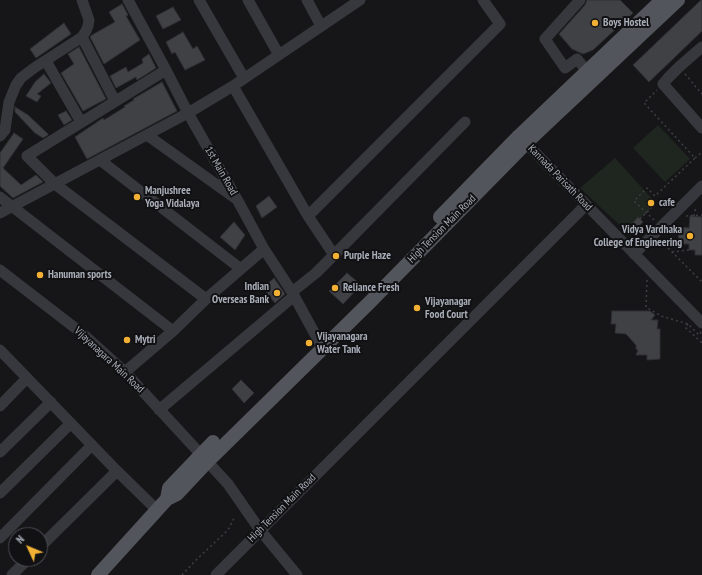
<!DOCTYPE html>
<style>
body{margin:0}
#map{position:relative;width:702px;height:575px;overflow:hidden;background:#161618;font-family:"PT Sans Narrow",sans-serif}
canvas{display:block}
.north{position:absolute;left:8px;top:527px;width:40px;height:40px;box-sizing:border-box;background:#111113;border:1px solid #4d4f55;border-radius:50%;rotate:314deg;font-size:11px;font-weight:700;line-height:16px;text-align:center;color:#a8adb8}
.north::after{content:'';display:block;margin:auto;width:14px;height:18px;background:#f2b134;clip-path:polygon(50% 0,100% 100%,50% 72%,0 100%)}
</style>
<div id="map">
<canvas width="702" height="575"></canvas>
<div class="north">N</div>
</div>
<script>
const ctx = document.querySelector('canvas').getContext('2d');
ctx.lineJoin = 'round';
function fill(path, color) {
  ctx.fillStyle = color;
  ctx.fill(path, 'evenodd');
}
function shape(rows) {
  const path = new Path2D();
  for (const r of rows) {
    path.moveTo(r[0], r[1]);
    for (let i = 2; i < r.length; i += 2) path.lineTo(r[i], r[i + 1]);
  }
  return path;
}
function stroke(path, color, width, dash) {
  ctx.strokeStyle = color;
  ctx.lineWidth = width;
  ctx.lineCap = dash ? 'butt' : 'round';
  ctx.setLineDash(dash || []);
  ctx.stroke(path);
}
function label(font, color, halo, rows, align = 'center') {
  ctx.font = font + ' "PT Sans Narrow",sans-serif';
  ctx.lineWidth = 4;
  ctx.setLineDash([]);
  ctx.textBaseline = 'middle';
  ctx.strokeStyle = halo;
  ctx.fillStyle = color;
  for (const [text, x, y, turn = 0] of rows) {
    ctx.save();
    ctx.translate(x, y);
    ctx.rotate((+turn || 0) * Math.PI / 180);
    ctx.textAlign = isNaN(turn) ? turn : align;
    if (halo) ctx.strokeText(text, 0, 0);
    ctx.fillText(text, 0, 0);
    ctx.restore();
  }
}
fill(shape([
 [658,125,690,159,665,182,633,148],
 [615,158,656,203,627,232,580,188]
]), '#1e261f');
const building = shape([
 [587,0,620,0,633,13,593,50,583,54,572,49,559,34,585,5,587,0],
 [701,0,702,0,702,31,649,82,633,65,701,0],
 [122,4,128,15,126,16,140,40,104,64,90,37,92,35,115,22,109,12,122,4],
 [173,7,181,20,163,29,156,16,173,7],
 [64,23,71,34,36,58,30,49,64,23],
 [183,32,193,49,197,46,205,60,185,70,175,52,172,54,166,42,183,32],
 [79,47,106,99,83,111,61,73,74,64,68,54,79,47],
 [149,54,156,68,137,80,136,77,116,88,110,76,126,67,128,72,143,63,142,59,149,54],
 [44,74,51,83,37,94,41,96,37,102,26,96,35,82,44,74],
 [162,82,177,111,87,159,75,137,103,118,104,120,125,107,124,106,134,100,133,99,162,82],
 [15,107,28,115,48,134,48,135,43,138,35,133,15,112,15,107],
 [66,111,72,120,64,125,58,115,66,111],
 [14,133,23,139,3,168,21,185,36,175,43,182,13,198,0,186,0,153,14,133],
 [269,196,277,207,262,218,256,206,269,196],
 [690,216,702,217,702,255,695,255,695,250,689,250,689,244,678,244,679,227,689,228,690,216],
 [638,217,643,222,637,228,632,224,638,217],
 [234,222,245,235,235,250,220,237,234,222],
 [347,273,361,285,343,304,329,291,347,273],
 [274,278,285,294,275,303,263,288,274,278],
 [612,311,650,311,655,315,651,320,658,320,657,329,660,329,660,359,647,360,647,355,636,355,638,350,636,349,636,345,626,334,615,333,616,324,611,324,612,311],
 [241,380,254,393,244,403,232,389,241,380]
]);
fill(building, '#404145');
stroke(building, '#303034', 1);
stroke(shape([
 [685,74,702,94],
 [695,158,702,152],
 [686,216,702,215],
 [694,216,696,206],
 [640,219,652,207],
 [654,220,634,201,647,188,655,196,695,158,644,103,657,90],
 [661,241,702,282],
 [672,252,689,250],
 [647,280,646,307,661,316,688,324,699,335,701,332],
 [688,324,685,327,702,343],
 [182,575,195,561,228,530,234,518]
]), '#3d3f44', 1.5, [2, 3]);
stroke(shape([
 [128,0,166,70,188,113,238,201,264,249,292,292,322,347],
 [199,0,244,78],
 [248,0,279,55],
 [307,0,321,26],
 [580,0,545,39,565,68,577,59,587,71],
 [82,37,115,101],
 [702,47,679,67,668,78,663,84,702,128],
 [46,61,81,122],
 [166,70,27,156,55,184,206,299],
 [233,86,308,216,334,255],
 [147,135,235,198],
 [0,136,5,130,9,102,16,85,21,78,34,68,82,37,86,31,88,26,89,20,82,0],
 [521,138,702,323],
 [100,160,241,269],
 [0,197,173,331],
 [0,213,188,113,233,86,360,0],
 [308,216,500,24,483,0],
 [634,254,702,186],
 [0,270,83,334,125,372,228,484,260,530,297,575],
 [292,292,316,273,334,255,465,122],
 [0,350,117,471,157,510],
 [125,372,173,331,206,299,264,249],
 [0,406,27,378],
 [159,410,294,296],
 [0,452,51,402],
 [0,493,71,423],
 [0,538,92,445],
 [40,547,117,471],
 [12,575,28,559],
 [216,575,586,205]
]), '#37383d', 11);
stroke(shape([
 [440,217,519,136,662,0],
 [167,499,169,488,213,442],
 [98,575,167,499,177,494,208,461,369,303,526,143,678,0]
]), '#53555c', 14);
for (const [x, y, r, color] of [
 [595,23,4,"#f2b134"],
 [137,197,4,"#f2b134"],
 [651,203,4,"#f2b134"],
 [690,236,4,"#f2b134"],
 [336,256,4,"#f2b134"],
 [40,275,4,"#f2b134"],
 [335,288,4,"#f2b134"],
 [277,293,4,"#f2b134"],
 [417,308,4,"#f2b134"],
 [127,340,4,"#f2b134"],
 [309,343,4,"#f2b134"]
]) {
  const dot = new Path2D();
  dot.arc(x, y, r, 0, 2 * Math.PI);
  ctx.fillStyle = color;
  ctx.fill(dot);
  stroke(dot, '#111113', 1.5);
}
label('bold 11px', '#a8adb8', '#111113', [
 ["Boys Hostel",603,23],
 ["Manjushree",145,191],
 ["Yoga Vidalaya",145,204],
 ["cafe",659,203],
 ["Vidya Vardhaka",682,230,"right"],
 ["College of Engineering",682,243,"right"],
 ["Purple Haze",344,256],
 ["Hanuman sports",48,275],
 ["Indian",269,287,"right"],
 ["Overseas Bank",269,300,"right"],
 ["Reliance Fresh",343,288],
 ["Vijayanagar",425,302],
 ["Food Court",425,315],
 ["Vijayanagara",317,337],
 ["Water Tank",317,350],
 ["Mytri",135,340]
], 'left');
label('11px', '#a8adb8', '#111113', [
 ["1st Main Road",221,171,60],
 ["Kannada Parisath Road",560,178,46],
 ["High Tension Main Road",442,229,-45],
 ["Vijayanagara Main Road",109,360,43],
 ["High Tension Main Road",282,508,-45]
]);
</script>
